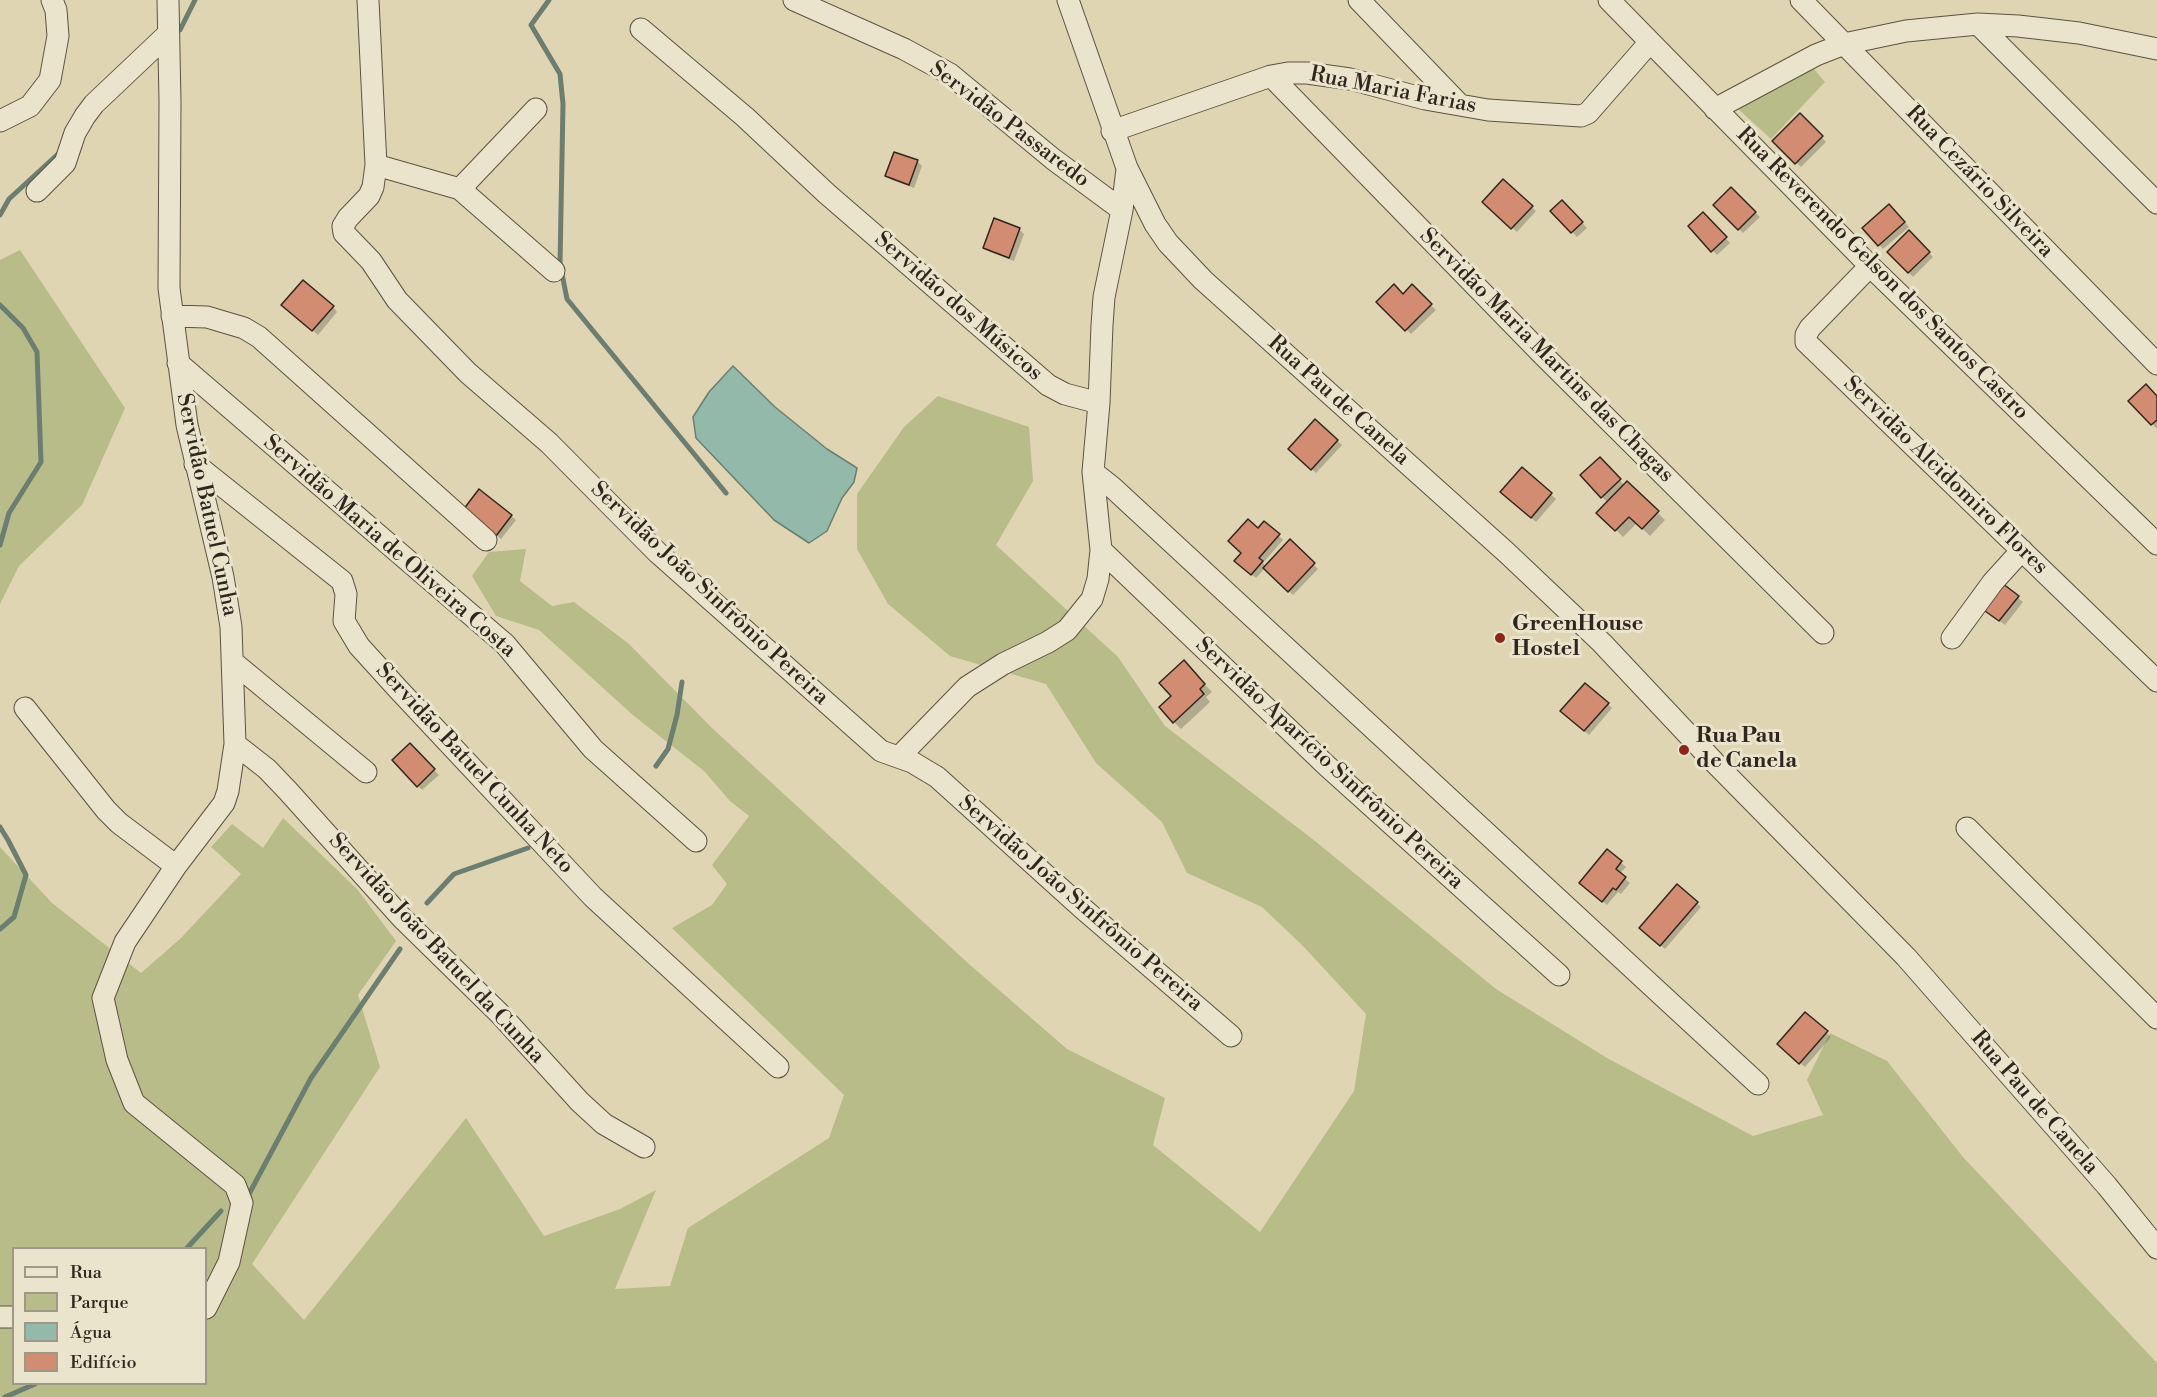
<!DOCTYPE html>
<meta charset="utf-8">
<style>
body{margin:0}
#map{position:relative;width:2157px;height:1397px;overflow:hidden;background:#dfd5b2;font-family:"Libre Bodoni",serif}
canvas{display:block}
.legend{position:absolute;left:12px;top:1247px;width:195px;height:138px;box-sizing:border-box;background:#eae4cd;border:2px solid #a09887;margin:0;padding:8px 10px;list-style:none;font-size:18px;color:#30261d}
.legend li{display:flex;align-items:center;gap:12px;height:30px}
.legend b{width:30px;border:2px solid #a09887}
</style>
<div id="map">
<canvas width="2157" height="1397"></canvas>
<ul class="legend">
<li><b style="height:8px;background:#eae4cd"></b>Rua</li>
<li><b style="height:16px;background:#b8bc88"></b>Parque</li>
<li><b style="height:16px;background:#93b9aa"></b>Água</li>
<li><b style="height:16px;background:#d28c71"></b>Edifício</li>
</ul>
</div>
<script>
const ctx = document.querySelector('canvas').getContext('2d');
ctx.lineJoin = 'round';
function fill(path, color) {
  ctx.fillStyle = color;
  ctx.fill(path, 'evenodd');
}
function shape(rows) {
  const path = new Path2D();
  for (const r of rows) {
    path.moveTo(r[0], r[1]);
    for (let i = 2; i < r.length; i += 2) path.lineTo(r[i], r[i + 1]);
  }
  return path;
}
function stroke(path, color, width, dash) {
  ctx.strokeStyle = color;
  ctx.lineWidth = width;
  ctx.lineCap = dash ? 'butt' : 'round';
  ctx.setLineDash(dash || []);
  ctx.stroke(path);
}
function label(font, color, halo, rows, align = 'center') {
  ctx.font = font + ' "Libre Bodoni",serif';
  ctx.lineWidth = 6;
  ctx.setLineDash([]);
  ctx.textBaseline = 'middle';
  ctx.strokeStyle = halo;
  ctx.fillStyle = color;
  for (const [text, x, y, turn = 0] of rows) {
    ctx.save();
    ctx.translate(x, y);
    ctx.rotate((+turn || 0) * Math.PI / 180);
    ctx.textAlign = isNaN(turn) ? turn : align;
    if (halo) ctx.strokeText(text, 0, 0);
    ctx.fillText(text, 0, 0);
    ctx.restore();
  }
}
fill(shape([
 [1813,68,1825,82,1771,139,1737,108],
 [20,250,125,408,82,505,19,566,0,604,0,260],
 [938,396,1029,427,1033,481,996,545,1118,657,1165,726,1315,841,1496,989,1607,1058,1753,1136,1823,1115,1807,1080,1830,1033,1887,1061,1963,1157,2157,1363,2157,1397,0,1397,0,847,52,903,141,973,181,938,241,874,211,847,232,824,263,848,283,818,357,889,396,941,358,995,380,1067,252,1264,304,1320,466,1118,544,1236,620,1209,656,1190,615,1289,670,1286,688,1228,829,1138,844,1095,672,928,712,905,727,884,712,865,749,816,730,801,704,771,634,716,539,630,496,616,472,576,489,552,526,549,520,581,552,606,574,602,629,644,712,728,969,964,1067,1049,1165,1098,1153,1145,1260,1232,1354,1091,1366,1014,1303,946,1262,907,1187,873,1162,822,1096,763,1046,684,950,656,888,604,857,549,857,494,904,427],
 [14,1248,206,1248,206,1384,14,1384]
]), '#b8bc88');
const water = shape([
 [733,366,775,407,827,449,857,468,854,482,842,498,827,531,809,543,774,520,696,438,693,417,709,392,733,366]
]);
fill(water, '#93b9aa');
stroke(water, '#6b7e72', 1.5);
fill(shape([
 [1800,115,1826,142,1801,167,1774,141],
 [917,161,922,166,914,188,892,180,887,176],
 [1503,181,1536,211,1517,232,1484,202],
 [1731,189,1760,217,1743,233,1715,205],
 [1562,202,1587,228,1577,237,1553,211],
 [1894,210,1909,227,1883,249,1864,228],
 [1703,214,1730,243,1717,255,1690,227],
 [1019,229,1024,234,1014,261,990,252,985,248],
 [1909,233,1933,257,1913,277,1889,252],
 [1412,287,1436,310,1411,334,1379,302,1403,296],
 [333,307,337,312,318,335,288,309],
 [2157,397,2157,429,2130,401],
 [1316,421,1342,445,1316,473,1290,449],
 [1600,459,1625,486,1627,483,1665,520,1650,536,1637,523,1623,537,1599,513,1608,503,1602,497],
 [1522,469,1556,499,1536,522,1507,497],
 [470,514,511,516,516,520,501,539],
 [1265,523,1283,540,1263,563,1266,567,1290,542,1318,569,1293,595,1265,568,1256,578,1241,565,1258,530],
 [1999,582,2023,602,2005,625,1985,610],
 [1191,670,1212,692,1206,697,1210,702,1181,729,1174,722,1173,696],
 [1608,704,1612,708,1589,735,1567,716],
 [410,745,439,775,422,790,394,760],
 [1607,851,1626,867,1619,874,1630,883,1621,894,1618,892,1607,905,1586,888],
 [1697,903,1701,907,1665,949,1646,932],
 [1805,1014,1831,1037,1805,1067,1783,1049]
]), '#0003');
stroke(shape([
 [549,0,531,25,560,74,563,104,560,264,567,299,726,493],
 [180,30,195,0],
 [0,215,9,199,58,154],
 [0,305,23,328,37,352,41,462,9,513,0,545],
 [656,766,668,749,677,715,682,682],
 [0,827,8,840,26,875,14,917,0,929],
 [427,903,454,874,528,848],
 [249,1194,311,1078,400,949],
 [187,1248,221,1211],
 [5,1397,35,1384]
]), '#6b7e72', 5);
const building = shape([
 [1800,113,1823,136,1795,164,1772,141,1800,113],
 [894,152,918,160,909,185,885,176,894,152],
 [1503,179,1533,206,1511,229,1482,202,1503,179],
 [1731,187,1756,212,1738,230,1713,205,1731,187],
 [1562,200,1583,222,1571,233,1550,211,1562,200],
 [1889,204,1905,222,1878,246,1862,228,1889,204],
 [1703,212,1727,237,1711,252,1688,226,1703,212],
 [994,218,1020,228,1009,258,983,248,994,218],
 [1909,230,1930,252,1908,273,1887,252,1909,230],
 [303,280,334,306,312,331,281,305,303,280],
 [1394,284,1403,294,1412,284,1432,304,1405,331,1376,302,1394,284],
 [2146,384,2157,396,2157,420,2151,425,2128,401,2146,384],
 [1315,419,1338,440,1311,470,1288,449,1315,419],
 [1600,457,1621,479,1601,498,1580,475,1600,457],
 [1522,467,1552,493,1531,518,1500,492,1522,467],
 [1627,481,1659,511,1642,529,1629,517,1615,531,1596,513,1627,481],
 [479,489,512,515,496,536,463,510,479,489],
 [1248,519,1258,528,1264,521,1280,534,1259,558,1263,561,1251,575,1234,561,1241,553,1228,541,1248,519],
 [1290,539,1315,563,1288,592,1263,568,1290,539],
 [1998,580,2019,596,1999,621,1978,606,1998,580],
 [1184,660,1205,684,1200,689,1204,694,1173,723,1159,707,1171,696,1159,683,1184,660],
 [1585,683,1609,703,1584,731,1560,711,1585,683],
 [410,743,435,769,417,787,392,760,410,743],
 [1607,849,1622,861,1616,869,1626,877,1616,890,1613,888,1602,902,1579,883,1607,849],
 [1677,884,1698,902,1660,946,1639,928,1677,884],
 [1805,1012,1828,1031,1799,1064,1777,1044,1805,1012]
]);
fill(building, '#d28c71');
stroke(building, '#30261d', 1.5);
const minor = shape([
 [168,0,170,102,169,288,187,425,223,577,231,627,235,744,228,791,224,803,176,866,125,942,103,998,117,1060,134,1103,235,1185,242,1203,229,1262,206,1308],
 [368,0,376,165,373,187,369,196,348,218,343,226,344,233,371,261,397,300,468,373,549,443,658,553,881,751,912,762,937,777,1081,907,1231,1036],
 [794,0,904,49,950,74,1053,159,1122,210],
 [1068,0,1127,168,1155,224,1168,243,1203,280,1507,553,1602,643,1714,762,1906,957,2107,1186,2157,1248],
 [1359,0,1460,105],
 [1609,0,1870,266,2157,544],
 [1801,0,2157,364],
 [1978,24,2157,203],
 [641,29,745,117,826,193,1048,385,1065,394,1099,403],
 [1271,76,1543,355,1823,633],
 [1715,109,1816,55,1844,44,1906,31,1978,24,2018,26,2079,33,2157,49],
 [0,121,30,106,50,80,58,36,56,10,52,0],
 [1112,131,1271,76,1288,73,1307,73,1350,79,1425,99,1488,110,1581,116,1588,113,1650,42],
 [376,165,460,189,554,271],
 [460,189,536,109],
 [37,191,65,163,75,133,85,116,94,104,168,34],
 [1870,266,1810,328,1806,335,1806,342,2157,681],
 [172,316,207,317,244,328,259,337,486,540],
 [178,363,505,644,593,749,696,841],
 [195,464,342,581,346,594,344,621,359,646,398,689,593,897,778,1067],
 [1093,472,1112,487,1758,1084],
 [1101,550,1327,766,1559,975],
 [1952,638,1993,582,2022,550],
 [233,662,366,772],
 [25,708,106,810,119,823,176,866],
 [235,744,267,769,288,791,402,918,500,1014,580,1102,604,1124,644,1147],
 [899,757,967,687,1003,664,1048,642,1067,630,1092,599,1098,579,1101,550,1093,472,1099,403,1102,325,1104,297,1122,210,1127,169],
 [1967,828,2157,1018],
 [0,1317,14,1317]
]);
stroke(minor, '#5c5242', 23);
stroke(minor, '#eae4cd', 21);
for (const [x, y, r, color] of [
 [1500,638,6,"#8f2418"],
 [1684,750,6,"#8f2418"]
]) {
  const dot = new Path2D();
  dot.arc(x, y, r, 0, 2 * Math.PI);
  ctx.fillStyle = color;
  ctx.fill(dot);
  stroke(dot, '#eae4cd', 2);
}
label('22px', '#30261d', '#eae4cd', [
 ["Rua Maria Farias",1393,91,11],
 ["Servidão Passaredo",1009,125,37],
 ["Rua Cezário Silveira",1979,182,46],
 ["Rua Reverendo Gelson dos Santos Castro",1882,274,45],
 ["Servidão dos Músicos",958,307,41],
 ["Servidão Maria Martins das Chagas",1546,356,45],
 ["Rua Pau de Canela",1338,401,42],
 ["Servidão Alcidomiro Flores",1945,476,44],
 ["Servidão Batuel Cunha",206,505,78],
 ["Servidão Maria de Oliveira Costa",389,547,41],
 ["Servidão João Sinfrônio Pereira",709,594,43],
 ["Servidão Aparício Sinfrônio Pereira",1329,764,43],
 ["Servidão Batuel Cunha Neto",474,769,47],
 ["Servidão João Sinfrônio Pereira",1080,904,41],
 ["Servidão João Batuel da Cunha",436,949,47],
 ["Rua Pau de Canela",2034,1103,49]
]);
label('bold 22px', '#30261d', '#eae4cd', [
 ["GreenHouse",1512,625],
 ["Hostel",1512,650],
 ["Rua Pau",1696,737],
 ["de Canela",1696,762]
], 'left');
</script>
